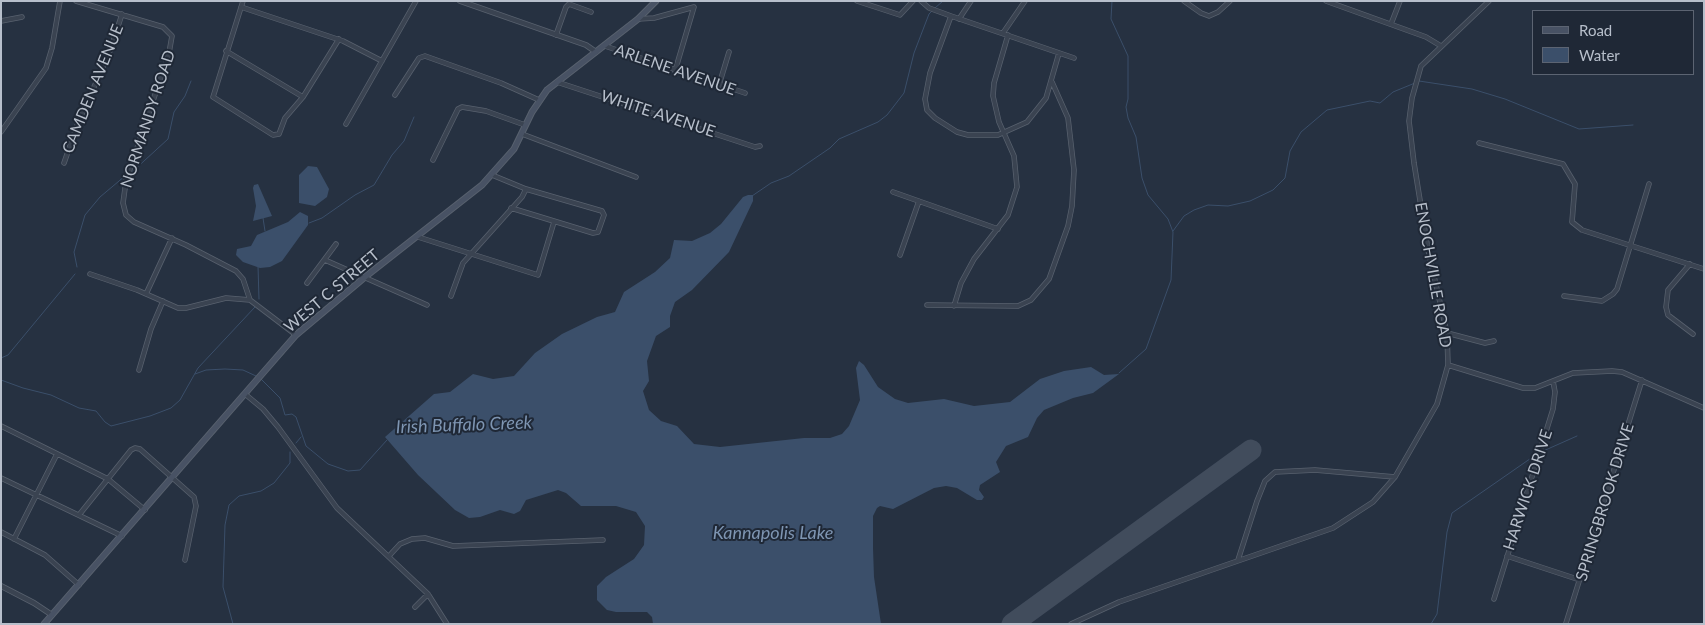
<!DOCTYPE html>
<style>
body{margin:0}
#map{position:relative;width:1705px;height:625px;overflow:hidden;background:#263141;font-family:Lato,sans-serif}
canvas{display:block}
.frame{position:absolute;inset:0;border:2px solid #b7bfcb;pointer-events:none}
.legend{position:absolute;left:1532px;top:10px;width:162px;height:65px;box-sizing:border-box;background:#1f2836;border:1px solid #5c6472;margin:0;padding:6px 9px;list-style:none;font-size:15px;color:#b7bfcb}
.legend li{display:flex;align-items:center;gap:10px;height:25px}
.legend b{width:25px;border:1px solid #5c6472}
</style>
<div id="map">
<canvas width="1705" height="625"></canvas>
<div class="frame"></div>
<ul class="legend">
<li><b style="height:6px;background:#485264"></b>Road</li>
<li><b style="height:14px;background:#3b4f6a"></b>Water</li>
</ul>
</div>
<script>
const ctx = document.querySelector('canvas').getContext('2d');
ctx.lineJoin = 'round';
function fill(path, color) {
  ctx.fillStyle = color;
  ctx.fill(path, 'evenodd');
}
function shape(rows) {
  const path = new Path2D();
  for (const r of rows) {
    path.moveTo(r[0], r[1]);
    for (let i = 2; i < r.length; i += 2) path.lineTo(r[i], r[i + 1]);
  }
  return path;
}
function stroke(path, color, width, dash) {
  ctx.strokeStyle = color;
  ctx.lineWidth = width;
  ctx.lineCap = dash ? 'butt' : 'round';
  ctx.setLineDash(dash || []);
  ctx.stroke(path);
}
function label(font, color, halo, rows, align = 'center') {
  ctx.font = font + ' Lato,sans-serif';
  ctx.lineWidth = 4;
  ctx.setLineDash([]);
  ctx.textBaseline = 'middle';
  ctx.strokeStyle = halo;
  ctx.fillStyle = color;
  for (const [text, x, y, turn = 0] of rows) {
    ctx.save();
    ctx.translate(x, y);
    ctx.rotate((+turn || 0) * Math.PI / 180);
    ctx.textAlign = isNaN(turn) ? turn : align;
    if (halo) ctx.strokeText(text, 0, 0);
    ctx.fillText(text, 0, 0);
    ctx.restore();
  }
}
fill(shape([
 [308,166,317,167,329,189,327,197,315,206,299,203,299,175],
 [258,184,272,216,253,221,256,206,253,188,254,185],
 [748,195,753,195,753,201,729,252,692,290,675,302,670,316,670,327,656,336,647,361,649,381,643,391,649,410,661,421,677,426,694,444,720,447,804,438,830,438,842,434,849,426,860,400,856,368,859,361,864,365,878,387,895,399,908,403,944,399,974,406,1010,402,1040,379,1064,371,1091,367,1104,375,1119,374,1093,393,1073,398,1044,410,1037,418,1028,437,1006,446,996,462,1000,472,980,485,979,490,984,497,982,500,977,500,957,488,946,486,934,488,893,509,880,506,877,508,873,516,873,548,874,577,881,624,653,624,652,617,647,612,616,612,607,610,597,600,597,586,606,577,634,559,644,545,645,526,636,512,616,506,581,506,566,493,558,490,526,500,520,511,514,514,500,510,480,517,469,518,455,510,418,475,385,437,434,394,450,392,473,374,493,379,514,376,535,353,562,334,597,317,615,312,624,292,655,272,670,258,674,240,692,241,710,233,721,224,743,197],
 [300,212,308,216,308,225,282,261,270,267,260,268,243,262,236,255,237,249,251,246,257,235,288,222]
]), '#3b4f6a');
stroke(shape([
 [1112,1,1111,19,1128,56,1128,99,1126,107,1128,118,1136,137,1142,178,1148,195,1168,219,1173,232,1171,280,1146,349,1119,373],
 [935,8,943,1],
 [1419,81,1472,89,1505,99,1579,129,1633,125],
 [132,172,168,139,174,112,185,96,191,81],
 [752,196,771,183,789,176,830,148,839,139,878,122,887,115,904,93,914,53,929,14,932,11],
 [263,218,265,231],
 [309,223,322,218,355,195,374,185,392,155,404,141,414,117],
 [1173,231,1184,216,1194,210,1208,205,1228,206,1250,201,1273,190,1285,178,1290,151,1301,132,1327,110,1370,101,1380,103,1393,92,1415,83],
 [258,266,259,299],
 [77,267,74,252,85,215,100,197,125,176],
 [1,358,8,355,75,274],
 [195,374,206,370,225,369,243,370,256,376],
 [260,378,280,398,285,415,292,414,296,417,306,446,328,464,348,471,360,470,387,440],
 [1,380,23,388,51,395,79,408,96,411,105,422,111,426,150,416,171,408,180,400,198,368,255,307],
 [296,443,301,437],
 [1541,452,1577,436],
 [233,624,223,587,225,525,229,505,239,496,261,491,274,483,290,463,290,452],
 [1431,624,1437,614,1447,532,1452,513,1537,454]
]), '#3b4f6a', 1);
stroke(shape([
 [1012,624,1251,450]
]), '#414c5c', 21);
const minor = shape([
 [76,1,163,27,172,36,169,53,126,181,123,203,126,215,134,222,186,245,236,271,243,279,250,300,296,335],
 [243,1,213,97,273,135,279,134,285,118,303,97,339,39],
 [857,1,900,15,913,1],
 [921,1,929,8,951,16,1074,58],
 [1184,1,1201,13,1209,16,1218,12,1230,1],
 [1326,1,1426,37,1441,46],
 [241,7,343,41,382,61],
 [951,16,930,73,925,99,927,110,935,118,957,132,968,135,998,135,1027,122,1046,98,1059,53],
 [638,19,654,18,694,7,675,71],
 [959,19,971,1],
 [1,21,22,17],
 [1391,24,1400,1],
 [1003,33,1025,1],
 [556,35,566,7,569,4,591,12],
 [605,46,745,93],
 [226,51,303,97],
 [557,82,755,147,760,146],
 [719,85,729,52],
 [395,95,419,58,425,56,501,83,539,100],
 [346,124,416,1],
 [1,132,46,68,52,48,60,1],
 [522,134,636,177],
 [1479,143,1563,164,1575,184,1572,222,1582,230,1704,269],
 [433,160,458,109,462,107,486,111,525,125],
 [64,163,78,123,110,51,122,14],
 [492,175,526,189,602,211,604,215,598,232,593,233,511,208],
 [893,192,998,229],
 [418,237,538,275,554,222],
 [900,255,919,201],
 [325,260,427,305],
 [1690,264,1668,290,1666,307,1668,315,1693,334],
 [90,274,137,290,178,308,186,308,226,298,250,300],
 [307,283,336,244],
 [146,294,172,238],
 [451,296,463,263,522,197,526,189],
 [1564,296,1602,301,1613,294,1617,289,1649,184],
 [927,305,1018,306,1031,300,1049,279,1068,226,1072,206,1074,170,1068,118,1052,82],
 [954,306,961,283,974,259,1008,215,1017,187,1014,156,999,122,993,96,994,83,1008,35],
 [1447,333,1485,343,1494,341],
 [1448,365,1523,388,1535,388,1573,373,1612,371,1622,372,1704,408],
 [139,370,151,329,163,301],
 [245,394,263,409,278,427,337,508,428,594,447,624],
 [1,426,108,479,145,510],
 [1,478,122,536],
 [79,515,131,450,135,448,140,449,194,497,196,506,185,560],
 [1,532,45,555,79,585],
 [14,539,57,454],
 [389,556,400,544,412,539,425,538,453,546,603,540],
 [1507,556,1580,580],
 [1238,560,1257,501,1265,481,1275,472,1315,470,1395,477],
 [1494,599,1553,409,1555,392,1553,381],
 [415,607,428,594],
 [1566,623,1642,380],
 [1071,624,1119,602,1333,528,1373,502,1395,477,1437,404,1448,365,1447,333,1428,250,1414,163,1409,121,1412,98,1421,66,1489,1]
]);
const tertiary = shape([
 [460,1,586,45,596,52],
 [1,586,34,603,52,615]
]);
const secondary = shape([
 [44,624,296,335,365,277,482,185,514,149,532,112,547,90,638,19,656,1]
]);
stroke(minor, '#58616e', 5.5);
stroke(tertiary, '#58616e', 6);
stroke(secondary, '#58616e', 7);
stroke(minor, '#3a4351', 4);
stroke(tertiary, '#3a4351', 4.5);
stroke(secondary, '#485264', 5);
label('16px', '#b7bfcb', '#1f2836', [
 ["ARLENE AVENUE",675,70,19],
 ["CAMDEN AVENUE",93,89,-68],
 ["WHITE AVENUE",658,114,18],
 ["NORMANDY ROAD",148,119,-72],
 ["ENOCHVILLE ROAD",1433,275,80],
 ["WEST C STREET",332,291,-40],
 ["HARWICK DRIVE",1528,490,-72],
 ["SPRINGBROOK DRIVE",1605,502,-73]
]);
label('italic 18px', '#7e95b2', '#1f2836', [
 ["Irish Buffalo Creek",464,425,-2],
 ["Kannapolis Lake",773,533]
]);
</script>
